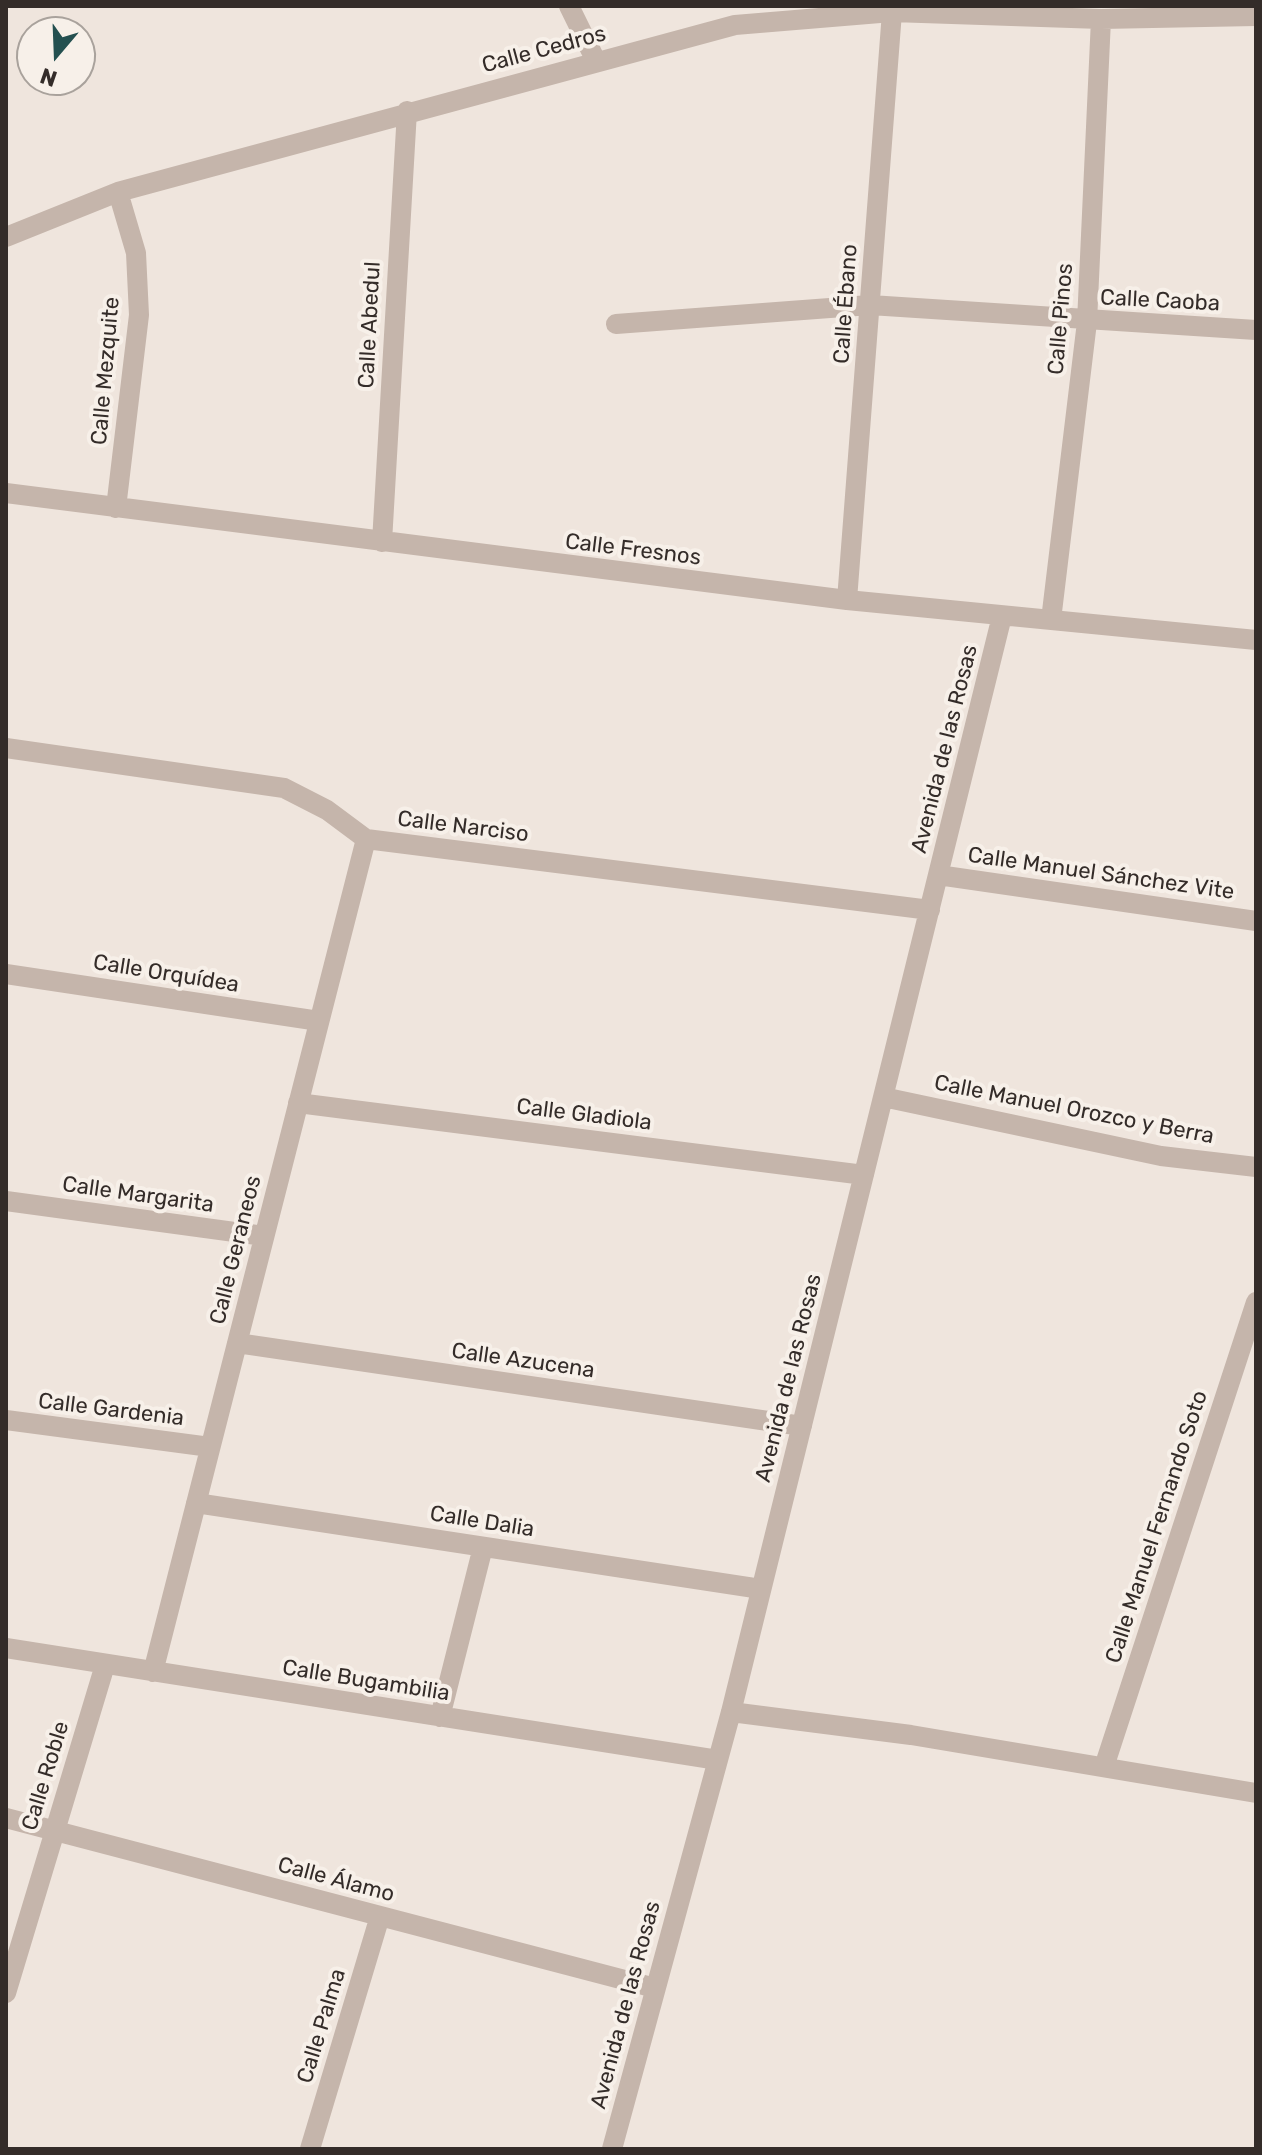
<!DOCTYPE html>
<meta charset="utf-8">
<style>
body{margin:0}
#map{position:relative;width:1262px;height:2155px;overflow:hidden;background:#efe5dd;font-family:Rubik,sans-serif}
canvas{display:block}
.frame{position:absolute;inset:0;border:8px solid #342c29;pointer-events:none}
.north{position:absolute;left:16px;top:16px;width:80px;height:80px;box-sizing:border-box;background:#f7f0e9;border:2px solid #a9a29c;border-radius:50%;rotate:199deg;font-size:22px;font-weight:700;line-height:32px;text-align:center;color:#342c29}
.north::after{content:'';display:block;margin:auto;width:28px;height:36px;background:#245050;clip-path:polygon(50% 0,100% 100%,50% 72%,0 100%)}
</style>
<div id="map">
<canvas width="1262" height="2155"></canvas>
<div class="frame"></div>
<div class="north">N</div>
</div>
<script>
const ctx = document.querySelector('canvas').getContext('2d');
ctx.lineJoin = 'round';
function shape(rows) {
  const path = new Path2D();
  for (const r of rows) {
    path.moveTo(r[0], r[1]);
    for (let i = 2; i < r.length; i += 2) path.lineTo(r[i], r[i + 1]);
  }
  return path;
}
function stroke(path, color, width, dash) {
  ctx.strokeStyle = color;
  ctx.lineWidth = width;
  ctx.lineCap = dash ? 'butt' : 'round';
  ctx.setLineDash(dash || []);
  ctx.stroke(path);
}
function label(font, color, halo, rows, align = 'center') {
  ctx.font = font + ' Rubik,sans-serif';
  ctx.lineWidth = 8;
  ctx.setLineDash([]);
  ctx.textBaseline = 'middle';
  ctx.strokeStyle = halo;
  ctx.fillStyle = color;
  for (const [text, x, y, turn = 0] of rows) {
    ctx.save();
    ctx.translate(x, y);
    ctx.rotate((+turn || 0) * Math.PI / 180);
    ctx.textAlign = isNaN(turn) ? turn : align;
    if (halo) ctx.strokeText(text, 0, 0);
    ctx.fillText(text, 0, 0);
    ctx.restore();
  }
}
stroke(shape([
 [569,6,596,61],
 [6,237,118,192,735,25,892,12,1101,19,1256,16],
 [616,324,870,305,1256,330],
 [6,493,847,600,1256,640],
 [116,508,139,315,136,253,118,192],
 [382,542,407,111],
 [847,600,892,12],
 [1051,620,1087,322,1101,19],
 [6,748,284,788,327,810,366,839,930,910],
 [938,875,1256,921],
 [6,974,319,1021],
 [883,1097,1161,1156,1256,1167],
 [298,1103,864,1175],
 [6,1201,264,1236],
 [237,1343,802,1426],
 [6,1420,210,1447],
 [196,1503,761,1589],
 [6,1648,718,1760],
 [153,1672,366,839],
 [731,1712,911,1735,1256,1793],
 [440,1717,483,1547],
 [1104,1767,1256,1302],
 [6,1818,655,1988],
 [6,1993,105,1665],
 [310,2149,380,1916],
 [612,2149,731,1712,1002,616]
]), '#c5b5ab', 20);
label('22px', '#342c29', '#f7f0e9', [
 ["Calle Cedros",544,50,-15],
 ["Calle Caoba",1160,301,3],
 ["Calle Ébano",846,304,-86],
 ["Calle Pinos",1061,319,-85],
 ["Calle Abedul",370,325,-87],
 ["Calle Mezquite",106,371,-85],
 ["Calle Fresnos",633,550,7],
 ["Avenida de las Rosas",945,749,-76],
 ["Calle Narciso",463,827,7],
 ["Calle Manuel Sánchez Vite",1101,874,8],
 ["Calle Orquídea",166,974,9],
 ["Calle Manuel Orozco y Berra",1074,1110,11],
 ["Calle Gladiola",584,1115,7],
 ["Calle Margarita",138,1195,8],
 ["Calle Geraneos",236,1250,-76],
 ["Calle Azucena",523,1361,8],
 ["Avenida de las Rosas",789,1378,-76],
 ["Calle Gardenia",111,1410,7],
 ["Calle Dalia",482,1522,9],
 ["Calle Manuel Fernando Soto",1157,1527,-72],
 ["Calle Bugambilia",366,1681,9],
 ["Calle Roble",46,1776,-73],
 ["Calle Álamo",336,1880,15],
 ["Avenida de las Rosas",626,2005,-75],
 ["Calle Palma",322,2026,-73]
]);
</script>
